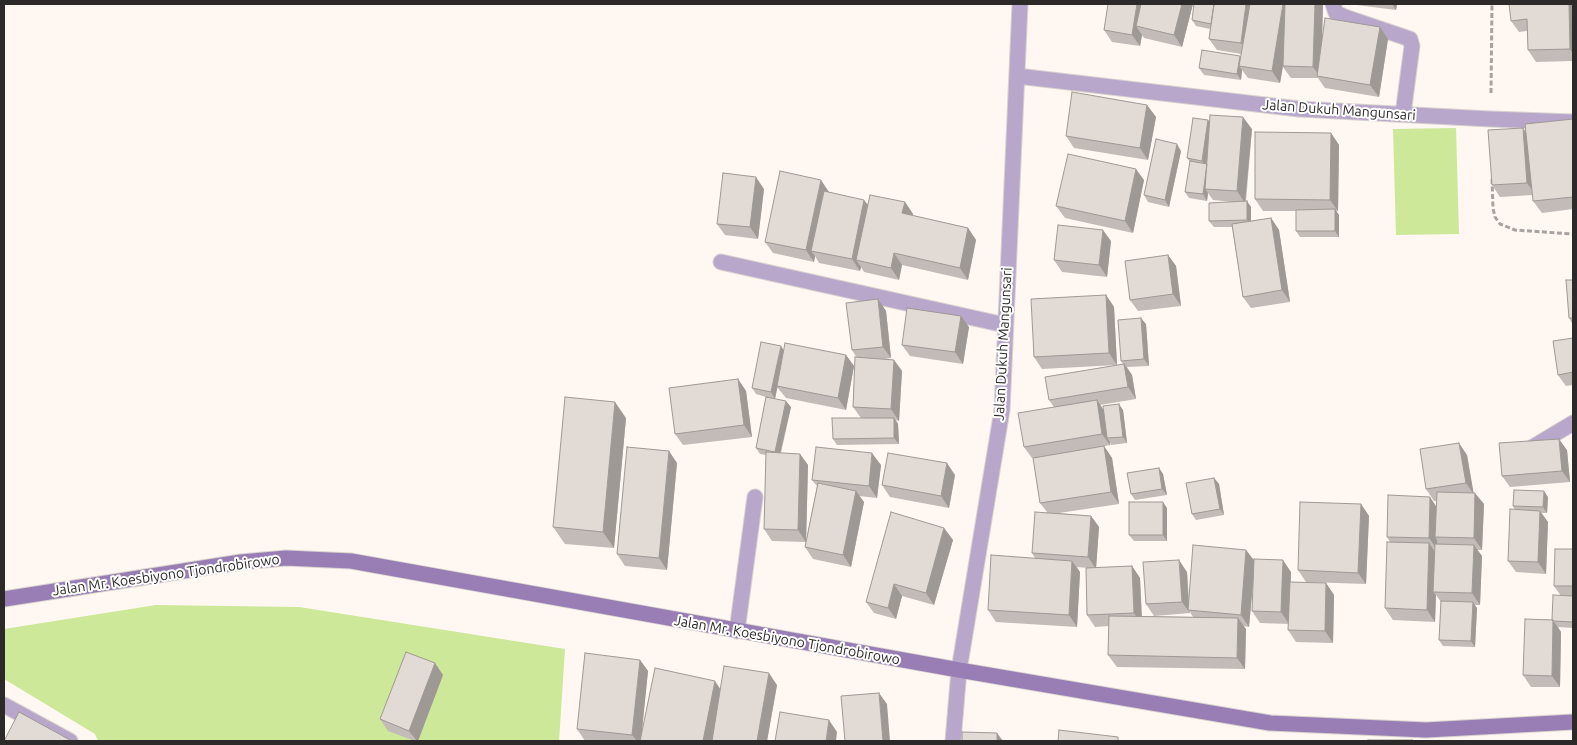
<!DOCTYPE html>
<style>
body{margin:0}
#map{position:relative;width:1577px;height:745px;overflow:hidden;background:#fef7f2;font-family:Ubuntu,sans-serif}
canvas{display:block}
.frame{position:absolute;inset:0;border:5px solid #2c2928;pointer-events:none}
</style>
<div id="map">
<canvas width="1577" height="745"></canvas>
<div class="frame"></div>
</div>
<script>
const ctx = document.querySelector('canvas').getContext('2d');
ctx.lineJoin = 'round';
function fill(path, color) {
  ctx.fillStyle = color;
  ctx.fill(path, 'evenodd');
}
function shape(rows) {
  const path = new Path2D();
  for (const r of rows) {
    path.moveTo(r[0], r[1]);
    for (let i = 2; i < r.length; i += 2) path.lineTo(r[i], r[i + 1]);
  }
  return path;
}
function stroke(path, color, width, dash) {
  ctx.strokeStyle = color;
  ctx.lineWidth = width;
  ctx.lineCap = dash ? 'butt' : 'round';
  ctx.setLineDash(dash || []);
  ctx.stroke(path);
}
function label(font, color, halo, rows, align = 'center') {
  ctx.font = font + ' Ubuntu,sans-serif';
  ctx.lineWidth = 4;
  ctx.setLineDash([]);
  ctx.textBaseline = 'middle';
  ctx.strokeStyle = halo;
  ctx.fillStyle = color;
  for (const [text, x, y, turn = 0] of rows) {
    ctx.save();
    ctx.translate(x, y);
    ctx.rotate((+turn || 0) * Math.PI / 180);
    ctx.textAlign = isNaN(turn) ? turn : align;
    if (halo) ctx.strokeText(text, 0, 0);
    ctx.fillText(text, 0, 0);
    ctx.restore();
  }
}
fill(shape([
 [1456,128,1459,234,1396,235,1393,129],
 [156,605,299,607,565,649,559,741,98,741,95,734,4,679,4,629]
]), '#cde898');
const street = shape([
 [1333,4,1336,13,1345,17,1410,39,1412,46,1403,114],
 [1017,76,1299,109,1490,119,1573,122],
 [721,262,1005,325],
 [1533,447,1573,423],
 [737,631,755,497],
 [4,705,70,741],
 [953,741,959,670,1002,410,1020,4]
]);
const secondary = shape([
 [4,599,241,562,286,558,351,561,959,670,1270,723,1426,730,1573,722]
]);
stroke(street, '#d8d2ce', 17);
stroke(secondary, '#d8d2ce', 17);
stroke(shape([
 [1491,93,1492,4],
 [1492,179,1493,208,1495,217,1500,224,1515,230,1573,234]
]), '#a8a3a0', 3, [5, 2.5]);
stroke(street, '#b8a6cb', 15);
stroke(secondary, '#987eb4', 15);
fill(shape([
 [1108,4,1193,4,1182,47,1144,38,1142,35,1140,46,1112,42,1104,30],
 [1323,4,1322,39,1380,27,1388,39,1379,97,1325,88,1318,78,1291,78,1283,67,1280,83,1248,78,1242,70,1241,80,1204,75,1199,68,1241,57,1241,54,1217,50,1209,39,1210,29,1196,26,1192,20],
 [1349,4,1397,4,1396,10],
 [1573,4,1573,61,1536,62,1528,50,1527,31,1519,32,1511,21],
 [1147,105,1156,117,1148,160,1074,148,1066,136],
 [1573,119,1573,209,1542,213,1533,201,1533,195,1500,197,1492,185,1526,132],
 [1208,120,1210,123,1252,129,1246,201,1251,207,1251,221,1271,218,1279,230,1290,302,1251,308,1243,297,1232,227,1214,227,1209,221,1233,202,1213,200,1208,193,1207,201,1189,198,1185,192,1190,162,1187,158],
 [1331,133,1339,145,1338,211,1336,211,1339,215,1339,237,1300,237,1296,231,1296,211,1263,211,1255,199],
 [1181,151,1169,207,1148,202,1144,195],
 [1144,180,1133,233,1065,218,1056,206],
 [764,189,758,239,725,235,717,224],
 [829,192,868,205,905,202,913,214,912,216,968,228,976,240,968,280,902,265,899,280,864,272,861,267,860,271,819,263,815,256,814,262,773,253,765,242],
 [1111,241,1107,277,1062,272,1054,260],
 [1168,255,1176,266,1181,306,1138,311,1130,300],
 [1573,280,1573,325,1569,318],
 [1106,295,1114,307,1117,365,1042,369,1034,357],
 [878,299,886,311,891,358,884,359,894,360,902,371,899,421,896,420,898,424,899,444,837,445,833,439,861,418,853,407,857,358,852,350],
 [1146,324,1149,366,1127,367,1132,375,1136,399,1100,405,1103,410,1123,410,1127,443,1111,445,1110,442,1110,445,1090,449,1104,446,1112,458,1119,504,1059,513,1091,516,1099,527,1096,568,1132,566,1140,578,1142,616,1193,617,1190,612,1190,613,1154,616,1146,604,1187,572,1189,600,1246,550,1254,560,1291,572,1291,582,1326,583,1334,595,1333,643,1296,642,1288,630,1289,624,1260,623,1252,611,1253,579,1249,627,1243,626,1246,629,1245,669,1117,667,1108,655,1109,626,1095,627,1087,615,1088,568,1077,567,1080,572,1077,627,996,622,988,610,1035,558,1032,553,1047,512,1040,503,1033,458,1032,458,1024,447,1054,407,1049,400,1123,364,1121,361],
 [969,327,963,364,910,356,902,345],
 [1573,338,1573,385,1566,386,1558,375],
 [784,351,846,355,854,366,846,410,786,398,777,387,775,399,791,407,781,453,800,454,808,465,806,542,772,541,764,529,766,455,760,454,756,448,766,397,756,394,752,388],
 [738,379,746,391,752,437,683,445,675,434],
 [626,418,614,548,565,544,553,527],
 [1567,450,1570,482,1510,487,1502,476],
 [1467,455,1473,493,1484,504,1482,550,1477,550,1482,556,1480,605,1474,605,1477,608,1475,647,1443,646,1439,640,1441,602,1436,595,1435,622,1393,620,1385,608,1390,542,1387,537,1437,506,1437,501,1434,501,1426,489],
 [677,463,667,570,625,566,617,554],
 [881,465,877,498,859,496,864,502,851,567,813,559,805,547,817,486,812,480],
 [1159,468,1163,474,1167,495,1135,500,1131,494],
 [955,475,949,508,890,497,882,485],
 [1214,478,1219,484,1224,515,1196,520,1192,514],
 [1548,497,1547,513,1541,513,1548,522,1546,574,1516,572,1508,561,1515,510,1513,506],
 [1361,504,1369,516,1366,584,1306,582,1298,570],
 [1167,508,1167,541,1134,541,1129,535],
 [944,528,953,540,934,605,902,596,896,619,874,613,866,602],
 [1573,549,1573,628,1558,627,1561,632,1560,687,1531,687,1523,675,1552,620,1561,596,1554,586],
 [640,660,648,671,641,737,720,688,777,685,767,741,585,741,577,729],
 [443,675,418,741,415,741,388,731,380,719]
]), '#c2bbb7');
fill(shape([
 [1137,4,1147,4,1136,26,1142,35,1140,46,1132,35],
 [1182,4,1193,4,1182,47,1174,35],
 [1246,4,1256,4,1249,55,1241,43],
 [1283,4,1288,4,1292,11,1280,83,1272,71],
 [1315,4,1323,4,1321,77,1320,77,1313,67],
 [1392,4,1397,4,1396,10],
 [1569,4,1573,4,1573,54,1570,49],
 [1380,27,1388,39,1379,97,1370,85],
 [1240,56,1244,62,1239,66,1242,70,1241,80,1237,74],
 [1147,105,1156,117,1148,160,1140,148],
 [1243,117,1252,129,1245,203,1237,191],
 [1208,120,1212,126,1206,167,1202,161],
 [1523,128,1531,139,1535,194,1527,183],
 [1331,133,1339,145,1338,211,1330,200],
 [1177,144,1181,151,1169,207,1165,200],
 [1207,165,1205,189,1208,193,1207,201,1203,194],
 [1136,169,1144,180,1133,233,1125,221],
 [756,177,764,189,758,239,750,227],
 [821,180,829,192,811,251,815,256,814,262,806,250],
 [864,200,873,211,856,260,861,267,860,271,852,259],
 [1247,201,1251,207,1251,226,1247,220],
 [905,202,913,214,910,225,902,213],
 [1335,209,1339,215,1339,237,1335,231],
 [1271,218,1279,230,1290,302,1282,290],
 [968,228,976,240,968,280,960,268],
 [1103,230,1111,241,1107,277,1099,265],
 [894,253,902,265,899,280,891,268],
 [1168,255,1176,266,1181,306,1173,294],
 [1106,295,1114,307,1117,365,1109,353],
 [878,299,886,311,891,358,883,347],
 [961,316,969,327,963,364,955,352],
 [1141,318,1146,324,1149,366,1144,359],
 [781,346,785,352,775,399,771,392],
 [846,355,854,366,846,410,838,398],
 [894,360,902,371,899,421,891,409],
 [1124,364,1132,375,1136,399,1128,387],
 [738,379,746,391,752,437,744,425],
 [1097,400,1105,412,1107,438,1110,442,1110,445,1102,434],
 [786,401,791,407,779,458,775,452],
 [615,402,626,418,614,548,603,532],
 [1119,404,1123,410,1127,443,1123,437],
 [894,418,898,424,899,444,894,438],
 [1559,439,1567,450,1570,482,1562,471],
 [1459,443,1467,455,1474,495,1466,483],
 [1104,446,1112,458,1119,504,1111,492],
 [669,451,677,463,667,570,659,558],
 [872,453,881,465,877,498,869,486],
 [800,454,808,465,806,542,798,530],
 [947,463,955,475,949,508,941,496],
 [1159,468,1163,474,1167,495,1162,489],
 [1214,478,1219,484,1224,515,1220,509],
 [856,491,864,502,851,567,843,555],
 [1544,491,1548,497,1547,513,1543,507],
 [1475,493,1484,504,1482,550,1474,538],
 [1430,497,1438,509,1435,537,1437,540,1437,549,1429,538],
 [1163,502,1167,508,1167,541,1163,535],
 [1361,504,1369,516,1366,584,1358,573],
 [1540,511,1548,522,1546,574,1538,562],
 [1091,516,1099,527,1096,569,1088,557],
 [944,528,953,540,934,605,926,593],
 [1429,543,1437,555,1433,592,1436,595,1435,622,1427,610],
 [1474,545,1482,556,1480,605,1472,593],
 [1246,550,1255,562,1249,627,1241,615],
 [1179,560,1187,572,1189,610,1188,610,1190,613,1182,602],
 [1283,560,1291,572,1289,624,1281,612],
 [1072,561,1080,572,1077,627,1069,615],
 [1132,566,1140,578,1142,625,1134,613],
 [1326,583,1334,595,1333,643,1325,631],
 [894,584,902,596,896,619,888,608],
 [1473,602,1477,608,1475,647,1471,641],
 [1238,618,1246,629,1245,669,1237,658],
 [1553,620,1561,632,1560,687,1552,676],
 [640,660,648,671,641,741,637,741,632,735],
 [435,663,443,675,418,741,417,741,409,731],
 [769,673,777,685,767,741,757,741],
 [715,681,723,693,713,741,703,741],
 [879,693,887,704,890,741,883,741],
 [829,720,837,732,836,741,826,741],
 [997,733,1003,741,997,741]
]), '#9e9995');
const building = shape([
 [1108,4,1137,4,1132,35,1104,30,1108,4],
 [1141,4,1182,4,1174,35,1136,26,1141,4],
 [1194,4,1214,4,1211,24,1192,20,1194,4],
 [1214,4,1246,4,1241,43,1209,39,1214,4],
 [1250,4,1283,4,1272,71,1239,66,1250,4],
 [1285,4,1315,4,1313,67,1283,66,1285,4],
 [1509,4,1569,4,1570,49,1528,50,1527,19,1511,21,1509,4],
 [1325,18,1380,27,1370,85,1317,76,1325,18],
 [1202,50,1240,56,1237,74,1199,68,1202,50],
 [1072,92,1147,105,1140,148,1066,136,1072,92],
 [1210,115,1243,117,1237,191,1205,189,1210,115],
 [1193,118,1208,120,1202,161,1187,158,1193,118],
 [1573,119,1573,197,1533,201,1525,124,1573,119],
 [1523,128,1527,183,1492,185,1488,130,1523,128],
 [1255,132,1331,133,1330,200,1255,199,1255,132],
 [1156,139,1177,144,1165,200,1144,195,1156,139],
 [1068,154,1136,169,1125,221,1056,206,1068,154],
 [1190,161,1207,164,1203,194,1185,192,1190,161],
 [780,171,821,180,806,250,765,242,780,171],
 [723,173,756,177,750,227,717,224,723,173],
 [824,191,864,200,852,259,811,251,824,191],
 [870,195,905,202,902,213,968,228,960,268,894,253,891,268,856,260,870,195],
 [1247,201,1247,220,1209,221,1209,203,1247,201],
 [1335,209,1335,231,1296,231,1296,210,1335,209],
 [1271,218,1282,290,1243,297,1232,224,1271,218],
 [1058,225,1103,230,1099,265,1054,260,1058,225],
 [1168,255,1173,294,1130,300,1125,261,1168,255],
 [1566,280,1573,280,1573,318,1569,318,1566,280],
 [1106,295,1109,353,1034,357,1031,299,1106,295],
 [878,299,883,347,852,350,846,303,878,299],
 [907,308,961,316,955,352,902,345,907,308],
 [1141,318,1144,359,1121,361,1118,320,1141,318],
 [1573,338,1573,372,1558,375,1553,341,1573,338],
 [761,342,781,346,771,392,752,388,761,342],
 [785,343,846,355,838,398,777,386,785,343],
 [855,357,894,360,891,409,853,407,855,357],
 [1124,364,1128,387,1049,400,1045,377,1124,364],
 [738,379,744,425,675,434,669,388,738,379],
 [565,397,615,402,603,532,553,527,565,397],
 [766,397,786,401,775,452,756,448,766,397],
 [1097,400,1102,434,1024,447,1018,413,1097,400],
 [1119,404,1123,437,1107,438,1103,406,1119,404],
 [832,418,894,418,894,438,833,439,832,418],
 [1559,439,1562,471,1502,476,1499,443,1559,439],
 [1459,443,1466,483,1426,489,1420,449,1459,443],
 [1104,446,1111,492,1040,503,1033,458,1104,446],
 [627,447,669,451,659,558,617,554,627,447],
 [816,447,872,453,869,486,812,480,816,447],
 [766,452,800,454,798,530,764,529,766,452],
 [888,453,947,463,941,496,882,485,888,453],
 [1159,468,1162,489,1131,494,1127,473,1159,468],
 [1214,478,1220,509,1192,514,1186,483,1214,478],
 [818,483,856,491,843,555,805,547,818,483],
 [1514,490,1544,491,1543,507,1513,506,1514,490],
 [1437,492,1475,493,1474,538,1435,537,1437,492],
 [1388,495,1430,497,1429,538,1387,537,1388,495],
 [1129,502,1163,502,1163,535,1129,535,1129,502],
 [1300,502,1361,504,1358,573,1298,570,1300,502],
 [1510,509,1540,511,1538,562,1508,561,1510,509],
 [891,512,944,528,926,593,894,584,888,608,866,602,891,512],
 [1035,512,1091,516,1088,557,1032,553,1035,512],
 [1387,542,1429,543,1427,610,1385,608,1387,542],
 [1435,544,1474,545,1472,593,1433,592,1435,544],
 [1193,545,1246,550,1241,615,1188,610,1193,545],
 [1555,549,1573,549,1573,586,1554,586,1555,549],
 [991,555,1072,561,1069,615,988,610,991,555],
 [1254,559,1283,560,1281,612,1252,611,1254,559],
 [1179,560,1182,602,1146,604,1143,562,1179,560],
 [1132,566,1134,613,1087,615,1086,568,1132,566],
 [1290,582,1326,583,1325,631,1288,630,1290,582],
 [1553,595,1573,596,1573,622,1553,621,1553,620,1552,620,1553,595],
 [1441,601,1473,602,1471,641,1439,640,1441,601],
 [1109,616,1238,618,1237,658,1108,655,1109,616],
 [1525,619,1553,620,1552,676,1523,675,1525,619],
 [406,652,435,663,409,731,380,719,406,652],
 [585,653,640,660,632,735,577,729,585,653],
 [724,666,769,673,757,741,712,741,724,666],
 [655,668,715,681,703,741,640,741,655,668],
 [879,693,883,741,845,741,841,696,879,693],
 [19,712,72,741,4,741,19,712],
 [780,712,829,720,826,741,775,741,780,712],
 [1059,730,1118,737,1118,741,1058,741,1059,730],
 [962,732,997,733,997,741,962,741,962,732],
 [1368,740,1413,740,1413,741,1368,741,1368,740]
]);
fill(building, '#e1dad5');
stroke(building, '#9e9995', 1);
label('14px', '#2c2928', '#fff', [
 ["Jalan Dukuh Mangunsari",1339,110,4],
 ["Jalan Dukuh Mangunsari",1003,344,-87],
 ["Jalan Mr. Koesbiyono Tjondrobirowo",166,575,-8],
 ["Jalan Mr. Koesbiyono Tjondrobirowo",787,640,10]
]);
</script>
